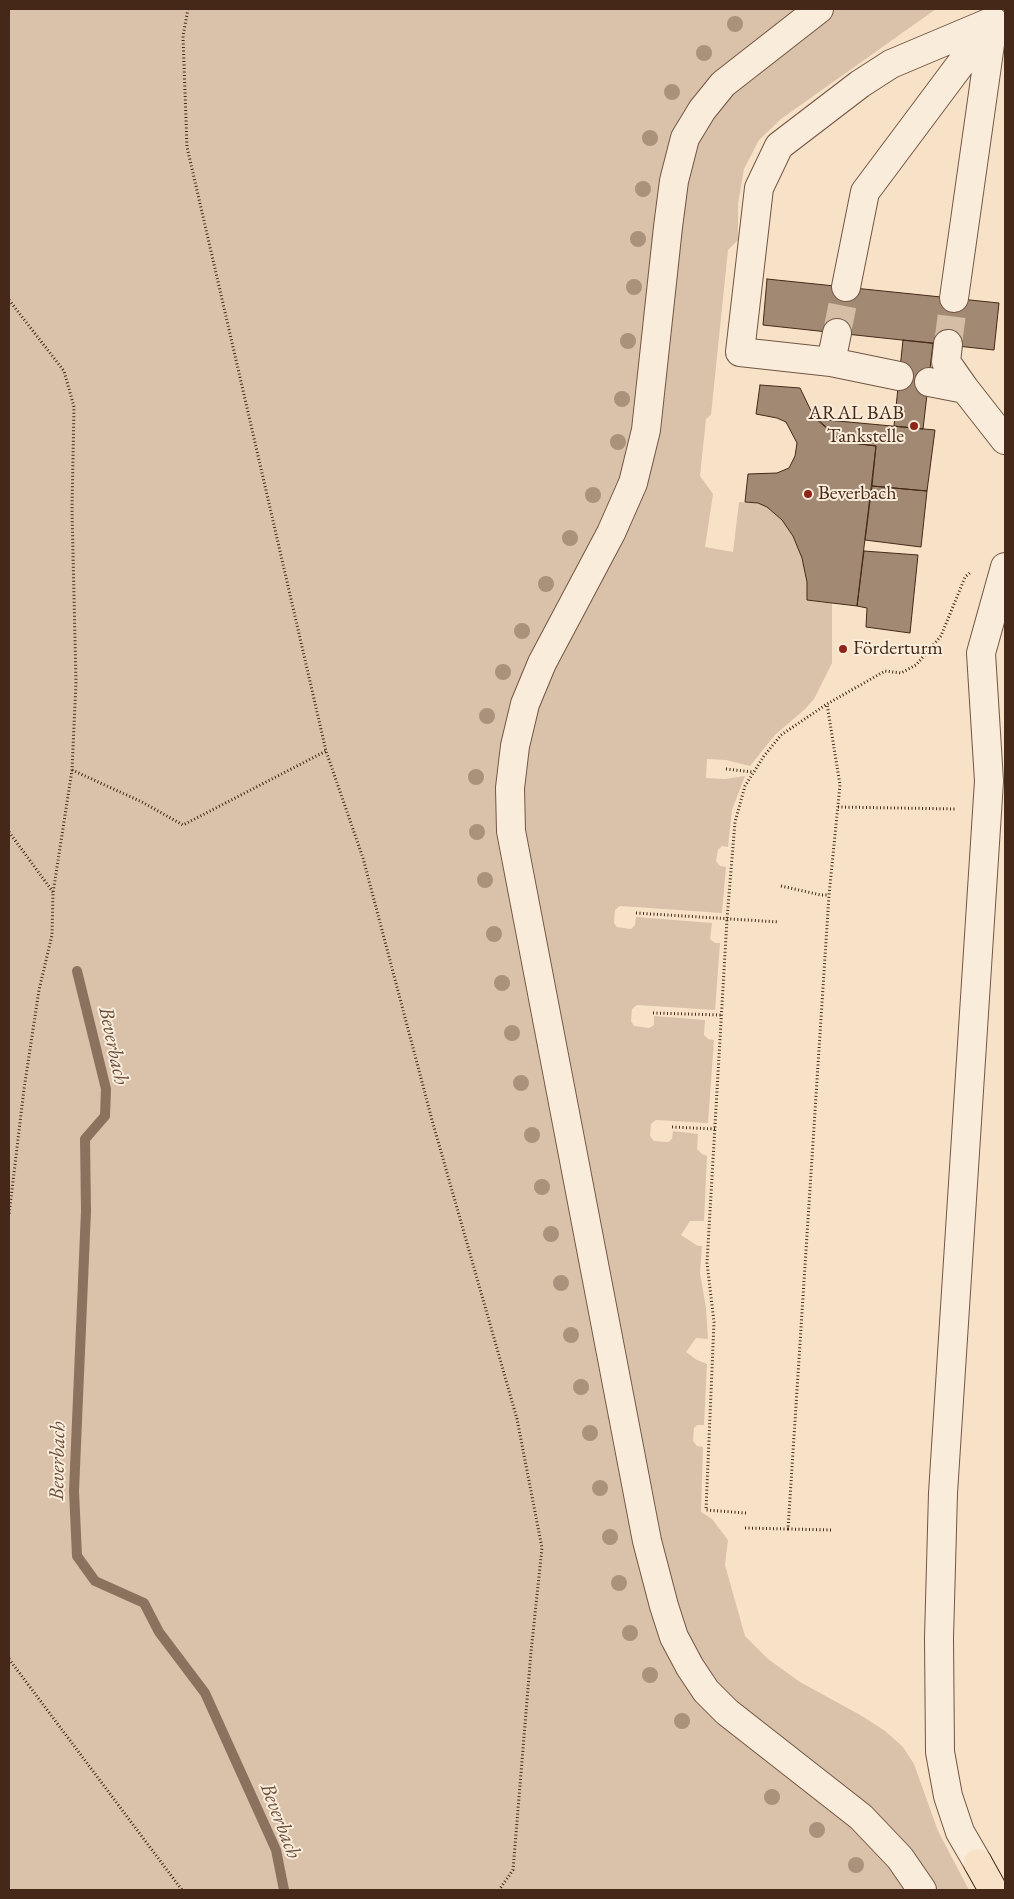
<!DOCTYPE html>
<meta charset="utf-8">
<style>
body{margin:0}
#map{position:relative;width:1014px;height:1899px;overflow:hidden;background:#f7e2c7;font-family:"EB Garamond",serif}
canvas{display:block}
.frame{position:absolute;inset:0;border:10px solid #452818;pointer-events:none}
</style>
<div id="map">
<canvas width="1014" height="1899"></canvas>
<div class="frame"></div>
</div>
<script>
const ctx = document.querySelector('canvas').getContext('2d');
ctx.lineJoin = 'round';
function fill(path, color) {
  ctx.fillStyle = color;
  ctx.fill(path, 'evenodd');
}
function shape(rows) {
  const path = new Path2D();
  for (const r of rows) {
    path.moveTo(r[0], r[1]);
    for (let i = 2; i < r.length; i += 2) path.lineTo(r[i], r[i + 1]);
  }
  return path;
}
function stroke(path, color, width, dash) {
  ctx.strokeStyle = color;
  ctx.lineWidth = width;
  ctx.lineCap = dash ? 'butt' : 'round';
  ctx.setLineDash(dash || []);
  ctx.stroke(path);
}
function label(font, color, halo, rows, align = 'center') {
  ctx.font = font + ' "EB Garamond",serif';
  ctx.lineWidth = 4;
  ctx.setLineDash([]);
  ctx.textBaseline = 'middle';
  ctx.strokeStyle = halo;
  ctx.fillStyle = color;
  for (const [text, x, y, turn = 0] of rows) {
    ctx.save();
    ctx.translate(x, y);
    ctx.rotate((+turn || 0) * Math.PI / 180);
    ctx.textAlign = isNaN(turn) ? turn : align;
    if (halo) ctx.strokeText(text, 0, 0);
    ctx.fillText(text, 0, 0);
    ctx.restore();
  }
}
fill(shape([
 [9,9,936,9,781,119,759,140,744,169,738,204,738,240,728,250,711,415,706,419,700,476,713,494,705,547,733,552,739,502,758,503,767,507,782,520,793,536,802,558,807,582,807,600,832,603,832,663,814,699,805,709,775,735,750,766,726,760,707,759,706,778,725,779,745,776,732,810,728,847,722,846,718,850,716,861,720,866,726,867,722,913,620,906,615,910,614,923,617,927,631,929,635,925,636,917,712,923,710,939,715,943,720,943,715,1010,637,1005,632,1009,631,1021,634,1026,649,1028,654,1025,654,1016,705,1020,704,1035,708,1039,714,1040,708,1123,656,1120,651,1124,650,1136,654,1141,668,1142,672,1139,673,1131,698,1134,697,1149,702,1154,707,1156,704,1221,690,1221,681,1235,698,1246,702,1246,700,1273,706,1308,708,1339,696,1338,686,1352,697,1360,707,1364,704,1425,697,1425,694,1428,693,1441,697,1446,703,1447,701,1512,712,1519,728,1540,725,1565,745,1636,768,1659,800,1682,862,1716,885,1731,903,1747,914,1764,938,1831,969,1890,9,1890]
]), '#d9c2a9');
stroke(shape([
 [77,971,106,1089,105,1116,85,1139,86,1211,74,1491,77,1556,95,1581,144,1603,159,1632,205,1693,276,1850,284,1890]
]), '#8b725e', 10);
const building = shape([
 [767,279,999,303,994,350,763,325,767,279],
 [903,340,933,343,923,429,894,426,903,340],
 [760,385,800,388,813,415,837,437,853,443,876,446,857,606,807,600,807,582,802,558,793,536,782,520,767,507,758,503,745,502,748,474,777,473,789,468,795,456,797,443,786,422,777,418,756,414,760,385],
 [816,419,935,430,927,491,872,486,876,446,853,443,837,437,816,419],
 [872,486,927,491,921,547,865,540,872,486],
 [864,551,918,555,910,633,866,627,867,608,857,606,864,551]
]);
fill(building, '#a28973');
stroke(building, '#452818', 1);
stroke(shape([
 [837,333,846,287],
 [948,344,954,298]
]), '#d3bda4', 28, [28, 14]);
const minor = shape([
 [819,9,723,84,702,110,685,138,674,181,668,227,646,430,633,483,611,533,542,663,525,704,515,746,510,788,511,831,647,1541,664,1606,674,1637,690,1667,706,1691,727,1712,861,1817,900,1858,922,1890],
 [846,287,865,192,992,22],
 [954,298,993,23],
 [948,344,946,362,965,389],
 [831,362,837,333],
 [899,376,831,362,740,352,759,188,779,146,860,84,891,64,993,21],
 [929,382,965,389,1005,440],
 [978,1863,960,1832,948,1796,940,1752,939,1638,943,1493,989,781,981,653,1005,567]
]);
const highway = shape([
 [978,1863,993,1890]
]);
stroke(minor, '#725644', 30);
stroke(highway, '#452818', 30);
stroke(shape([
 [188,9,183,36,187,147,326,751,363,858,432,1120,517,1419,542,1548,531,1652,513,1870,499,1890],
 [9,300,64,371,74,407,72,510,76,682,72,770,53,893,52,935,39,990,24,1089,9,1215],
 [726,769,753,772],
 [72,770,142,802,183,825,326,751],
 [838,807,957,809],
 [9,832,53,892],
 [781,886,821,895,829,895],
 [636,913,779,922],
 [653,1013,721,1015],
 [672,1127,715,1129],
 [746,1513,706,1510,714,1322,707,1263,727,919,735,822,745,786,764,756,781,735,827,704,885,671,901,673,916,665,941,636,965,577,971,572],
 [745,1528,788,1529,829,895,840,785,827,704],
 [788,1529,833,1530],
 [9,1659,182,1890]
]), '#452818', 3, [1, 2.5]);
stroke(minor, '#faecdb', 28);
stroke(highway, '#f7e2c7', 28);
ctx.fillStyle = '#a9917b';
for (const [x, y] of [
 [735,24],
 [704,53],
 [672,92],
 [650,138],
 [643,189],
 [638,239],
 [634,287],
 [628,341],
 [622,399],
 [618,442],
 [593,495],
 [570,538],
 [546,584],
 [522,631],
 [503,672],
 [487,716],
 [476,777],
 [477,832],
 [485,880],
 [494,934],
 [502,983],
 [512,1033],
 [521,1083],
 [532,1135],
 [542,1187],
 [551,1234],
 [561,1283],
 [571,1335],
 [581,1387],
 [590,1433],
 [600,1488],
 [610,1537],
 [619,1583],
 [630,1633],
 [650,1675],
 [682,1721],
 [772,1797],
 [817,1830],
 [856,1865]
]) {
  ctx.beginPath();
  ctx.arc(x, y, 8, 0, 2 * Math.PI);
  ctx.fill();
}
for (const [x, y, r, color] of [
 [914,426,5,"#8f2418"],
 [808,494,5,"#8f2418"],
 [843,649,5,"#8f2418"]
]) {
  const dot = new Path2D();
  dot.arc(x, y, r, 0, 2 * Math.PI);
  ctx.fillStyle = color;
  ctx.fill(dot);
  stroke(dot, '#faecdb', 2);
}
label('20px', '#452818', '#faecdb', [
 ["ARAL BAB",904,414,"right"],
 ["Tankstelle",904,437,"right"],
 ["Beverbach",818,494],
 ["Förderturm",853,649]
], 'left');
label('italic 21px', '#684d3b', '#faecdb', [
 ["Beverbach",113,1046,78],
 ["Beverbach",58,1461,-89],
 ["Beverbach",280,1821,69]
]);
</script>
